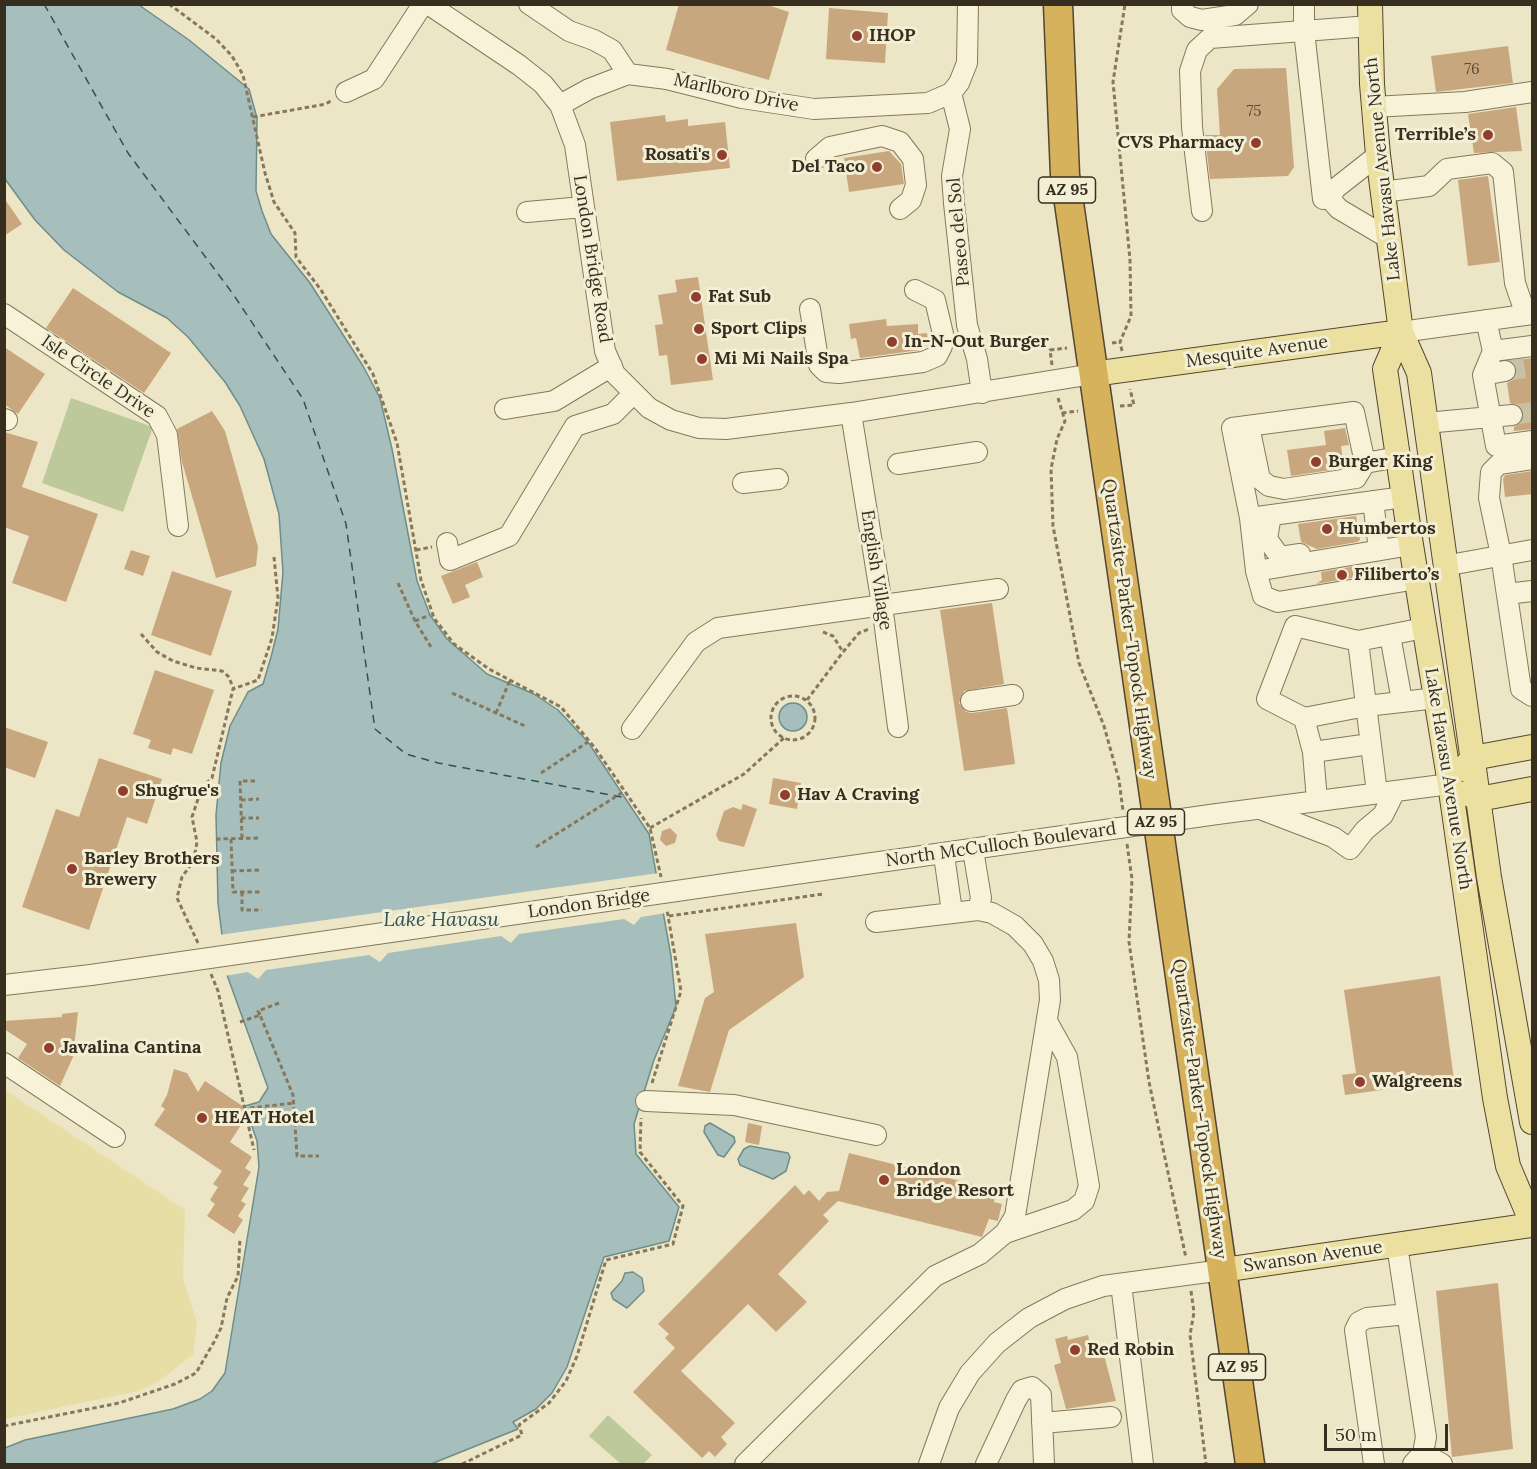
<!DOCTYPE html>
<meta charset="utf-8">
<style>
body{margin:0}
#map{position:relative;width:1537px;height:1469px;overflow:hidden;background:#ece6c6;font-family:Lora,serif}
canvas{display:block}
.frame{position:absolute;inset:0;border:6px solid #372e1f;pointer-events:none}
.scale{position:absolute;left:1324px;top:1424px;width:124px;height:27px;box-sizing:border-box;border:3px solid #372e1f;border-top:0;padding-left:8px;font-size:18px;line-height:21px;white-space:nowrap;color:#372e1f;-webkit-text-stroke:4px #f3efd5;paint-order:stroke}
</style>
<div id="map">
<canvas width="1537" height="1469"></canvas>
<div class="frame"></div>
<div class="scale">50 m</div>
</div>
<script>
const ctx = document.querySelector('canvas').getContext('2d');
ctx.lineJoin = 'round';
function fill(path, color) {
  ctx.fillStyle = color;
  ctx.fill(path, 'evenodd');
}
function shape(rows) {
  const path = new Path2D();
  for (const r of rows) {
    if (r.length === 3) {
      path.moveTo(r[0] + r[2], r[1]);
      path.arc(r[0], r[1], r[2], 0, 2 * Math.PI);
      continue;
    }
    path.moveTo(r[0], r[1]);
    for (let i = 2; i < r.length; i += 2) path.lineTo(r[i], r[i + 1]);
  }
  return path;
}
function stroke(path, color, width, dash) {
  ctx.strokeStyle = color;
  ctx.lineWidth = width;
  ctx.lineCap = dash ? 'butt' : 'round';
  ctx.setLineDash(dash || []);
  ctx.stroke(path);
}
function label(font, color, halo, rows, align = 'center') {
  ctx.font = font + ' Lora,serif';
  ctx.lineWidth = 6;
  ctx.setLineDash([]);
  ctx.textBaseline = 'middle';
  ctx.strokeStyle = halo;
  ctx.fillStyle = color;
  for (const [text, x, y, turn = 0] of rows) {
    ctx.save();
    ctx.translate(x, y);
    ctx.rotate((+turn || 0) * Math.PI / 180);
    ctx.textAlign = isNaN(turn) ? turn : align;
    if (halo) ctx.strokeText(text, 0, 0);
    ctx.fillText(text, 0, 0);
    ctx.restore();
  }
}
fill(shape([
 [71,398,153,427,123,512,42,483],
 [608,1415,652,1455,643,1464,621,1464,589,1436]
]), '#bdc99a');
fill(shape([
 [5,1090,185,1210,183,1279,197,1323,193,1355,156,1383,138,1391,5,1419]
]), '#e6dea4');
const water = shape([
 [5,5,139,5,189,40,249,89,257,118,256,191,262,211,271,234,310,283,363,366,380,398,392,449,417,581,430,615,447,639,487,674,534,694,558,710,588,742,649,834,671,956,676,1007,654,1060,634,1124,636,1154,679,1207,669,1241,604,1257,567,1367,552,1393,536,1409,513,1422,518,1429,431,1464,5,1464,5,1448,25,1440,173,1409,200,1399,212,1391,225,1373,259,1167,257,1141,245,1106,259,1102,268,1088,227,975,218,903,216,815,221,763,230,726,248,692,263,684,271,657,278,629,283,572,279,514,264,459,240,406,225,382,188,337,167,318,118,292,64,250,35,220,5,179,5,5],
 [793,717,14],
 [710,1123,734,1137,735,1142,724,1157,718,1155,704,1132,705,1126,710,1123],
 [750,1146,788,1153,790,1157,786,1171,773,1179,740,1165,738,1159,744,1149,750,1146],
 [625,1273,633,1272,642,1278,644,1291,627,1308,613,1299,611,1293,622,1281,625,1273]
]);
fill(water, '#a7bfbc');
stroke(water, '#6e8d8a', 1.5);
fill(shape([
 [659,873,666,913,641,917,634,925,624,919,519,934,511,943,501,936,388,953,380,962,369,955,266,970,258,979,248,972,224,976,219,935]
]), '#ece6c6');
stroke(shape([
 [44,4,128,153,233,294,303,399,346,524,375,729,406,754,438,763,627,798]
]), '#305256', 1.5, [8, 6]);
fill(shape([
 [679,4,765,4,789,12,769,80,666,50],
 [829,8,888,13,885,63,826,59],
 [1508,46,1513,83,1436,92,1431,56],
 [1286,68,1294,167,1288,176,1210,179,1205,135,1220,135,1217,89,1234,69],
 [1516,107,1522,151,1474,153,1468,114],
 [665,115,666,122,688,119,688,126,725,122,730,168,617,181,610,122],
 [889,151,901,164,904,184,849,192,844,158],
 [1488,176,1500,262,1468,266,1458,180],
 [4,198,22,224,4,236],
 [698,277,713,380,671,385,667,355,659,356,655,325,663,324,658,295,677,292,675,280],
 [73,288,171,353,144,393,46,328],
 [886,319,887,326,918,324,918,334,927,333,928,345,922,346,920,350,860,358,856,338,851,339,849,324],
 [4,347,45,374,18,414,4,404],
 [1533,358,1533,429,1514,431,1514,427,1523,421,1524,414,1521,408,1510,403,1507,383,1513,380,1517,369,1511,361],
 [212,411,225,431,258,547,256,566,216,578,182,462,177,429],
 [1345,428,1349,445,1341,446,1344,468,1291,476,1287,450,1326,445,1324,431],
 [4,432,38,442,22,487,98,514,66,602,12,583,29,536,4,527],
 [1533,471,1533,494,1505,497,1503,479,1505,475],
 [1356,516,1360,540,1357,542,1317,549,1301,542,1298,524],
 [131,550,150,556,143,576,124,569],
 [477,562,483,577,465,585,470,597,453,604,441,576],
 [1362,565,1363,576,1316,584,1322,580,1321,572],
 [172,571,232,591,211,656,151,635],
 [992,603,1004,684,964,691,959,703,966,712,972,713,1007,708,1015,764,964,771,940,610],
 [155,670,214,690,192,754,173,748,171,755,148,748,151,740,133,734],
 [4,727,48,742,35,778,4,767],
 [99,758,162,779,147,824,127,817,89,930,22,907,56,809,79,817],
 [773,778,801,783,797,809,769,804],
 [743,804,757,809,744,847,719,841,716,835,724,811,733,807,741,810],
 [670,828,677,835,675,843,666,846,660,840,662,831],
 [796,923,804,977,729,1030,710,1092,678,1086,705,998,714,992,705,934],
 [1440,976,1454,1080,1345,1095,1342,1075,1356,1073,1344,990],
 [78,1012,73,1057,60,1086,18,1058,27,1044,4,1029,4,1021,62,1017,62,1014],
 [174,1069,187,1073,198,1092,205,1081,250,1111,230,1142,252,1157,245,1168,251,1172,243,1185,249,1188,241,1201,246,1204,238,1216,243,1220,234,1234,207,1216,215,1204,210,1200,218,1187,213,1184,222,1171,154,1125,165,1109,161,1106,167,1095],
 [748,1123,762,1126,759,1145,745,1142],
 [849,1153,996,1190,994,1202,1002,1204,998,1221,989,1219,982,1237,838,1201,823,1215,829,1221,778,1274,807,1302,776,1332,748,1304,681,1371,735,1423,721,1437,727,1444,715,1457,709,1451,702,1458,633,1392,675,1348,665,1338,669,1334,658,1324,795,1185,804,1195,809,1190,819,1201,827,1192,839,1191],
 [1498,1283,1513,1449,1452,1457,1436,1291],
 [1088,1335,1093,1357,1104,1355,1116,1401,1066,1409,1054,1365,1061,1363,1055,1339,1067,1336,1068,1340]
]), '#c8a77e');
stroke(shape([
 [1505,371,1532,367],
 [1512,415,1532,412]
]), '#c8c1a5', 20, [20, 10]);
const minor = shape([
 [428,4,519,65,543,84,560,105,575,145,605,351,615,374,649,408,671,420,699,428,726,429,851,413,1093,374],
 [529,4,569,31,594,40,612,50,628,74],
 [1182,4,1182,10,1190,17,1202,20,1235,15,1248,4],
 [1304,4,1304,31,1323,199,1329,198],
 [346,92,374,79,423,4],
 [951,93,960,129,952,176,954,203,967,325,977,359,982,393],
 [560,105,589,89,628,74,667,79,742,98,814,109,928,103,951,93,959,83,967,63,968,4],
 [1373,107,1465,102,1532,92],
 [816,159,830,147,882,136,900,142,913,159,916,185,911,200,900,209],
 [1382,192,1429,186,1447,169,1492,163,1503,172,1515,283,1526,315],
 [1329,198,1339,209,1388,238],
 [1329,198,1336,188,1378,155],
 [1202,211,1192,127,1190,71,1197,50,1210,38,1370,26],
 [527,212,583,207],
 [810,309,819,365,826,372,839,373,923,362,937,356,942,346,943,334,935,300,915,290],
 [4,314,157,416,167,435,178,526],
 [1486,320,1493,351,1532,346],
 [1401,332,1532,314],
 [1493,351,1483,375,1496,446,1532,441],
 [1483,375,1505,371],
 [505,409,554,401,612,366],
 [851,413,882,605,898,727],
 [4,419,7,420],
 [1426,423,1512,415],
 [1249,426,1260,479,1269,486,1284,489,1356,478,1365,463],
 [1532,459,1499,464,1491,472,1489,498,1501,555,1521,689,1532,696],
 [898,464,977,452],
 [743,483,778,479],
 [1404,497,1250,518,1256,571,1263,596,1278,602,1417,579],
 [1373,501,1379,550],
 [1271,515,1267,539,1280,557,1300,554],
 [1250,518,1232,428,1354,412,1365,463,1398,457],
 [447,543,450,560,509,536,575,426,613,414,633,394],
 [1444,566,1532,550],
 [1256,571,1411,545],
 [1507,594,1532,591],
 [1390,635,1402,701],
 [1358,641,1377,793],
 [971,701,1013,695],
 [1304,718,1366,706,1437,698],
 [632,729,696,642,718,628,998,589],
 [1313,752,1370,744],
 [1317,801,1313,752,1304,718,1267,699,1295,626,1358,641,1424,628],
 [1260,809,1333,837,1350,849,1365,830,1383,815,1395,791],
 [1217,814,1450,784],
 [973,850,981,898,978,910],
 [944,855,952,912],
 [802,873,1091,832],
 [4,985,91,975],
 [4,1063,115,1137],
 [646,1101,734,1105,876,1135],
 [1005,1233,1073,1210,1084,1201,1089,1186,1067,1057,1047,1021],
 [1397,1245,1426,1437,1423,1453,1413,1464],
 [1121,1284,1143,1464],
 [1042,1423,1111,1417],
 [1423,1453,1442,1464],
 [745,1464,935,1276,980,1254,1005,1233,1015,1216,1050,1000,1049,980,1043,961,1033,944,1015,926,992,913,978,910,876,922],
 [929,1464,949,1408,970,1373,997,1343,1029,1318,1065,1299,1103,1286,1223,1270],
 [986,1464,1016,1400,1022,1390,1032,1387,1041,1395,1044,1464],
 [1374,1464,1355,1330,1359,1322,1367,1318,1407,1314]
]);
const major = shape([
 [1370,4,1372,84,1378,155,1401,332,1419,373,1489,877,1532,1122],
 [1401,332,1385,369,1411,545,1450,784,1495,1098,1508,1166,1532,1223],
 [1093,374,1401,332],
 [1463,769,1473,758,1532,747],
 [1467,793,1479,799,1532,789],
 [1223,1270,1532,1225]
]);
const highway = shape([
 [1058,4,1065,175,1250,1464]
]);
stroke(minor, '#86785c', 22);
stroke(major, '#544630', 26);
stroke(highway, '#544630', 31);
stroke(shape([
 [169,4,216,39,232,56,243,75,265,173,274,202,295,233,296,257,321,290,373,374,397,443,421,580,434,618,454,644,489,669,561,707,595,748,650,828,661,877],
 [253,117,326,104,332,100],
 [1112,343,1120,342],
 [1122,351,1120,342,1131,316,1130,260,1113,82,1125,4],
 [1052,365,1050,350,1067,348],
 [1058,398,1065,421,1057,439,1051,469,1053,526,1079,663,1104,726,1119,780,1123,811],
 [1120,406,1134,405,1130,389],
 [1062,413,1078,411],
 [416,550,432,547],
 [398,583,415,621,431,647],
 [415,621,430,615],
 [823,632,833,636,843,652],
 [141,634,157,652,173,661,196,668,222,671,228,676,234,689],
 [452,693,525,726],
 [793,718,22],
 [807,700,843,652,859,633,869,629],
 [496,713,510,680],
 [541,773,588,742],
 [241,800,259,799],
 [241,818,259,818],
 [650,828,744,774,784,738],
 [242,838,240,781,258,781],
 [216,839,260,838],
 [231,839,233,892,261,892],
 [1127,844,1132,879,1129,942,1149,1082,1186,1258],
 [536,847,623,792],
 [232,871,260,870],
 [242,892,242,910,262,910],
 [669,916,823,894],
 [198,943,177,898,182,877,190,866,195,853,197,842,192,817,202,787,212,778,233,689,258,680,272,638,278,598,274,557],
 [211,974,218,991,254,1150],
 [260,1015,258,1011,279,1003],
 [240,1022,260,1015,293,1095,297,1156,319,1156],
 [652,1083,681,991,667,910],
 [250,1108,294,1103],
 [1191,1291,1194,1312,1190,1335,1206,1464],
 [4,1426,119,1403,175,1384,196,1373,214,1342,221,1328,227,1298,238,1276,240,1238],
 [462,1464,522,1435,519,1425,549,1403,566,1381,577,1356,606,1260,673,1244,683,1206,640,1152,641,1118]
]), '#86785c', 3, [4.5, 3]);
stroke(minor, '#f7f2d8', 20);
stroke(major, '#ece0a0', 24);
stroke(highway, '#d6b25c', 28);
const minorBridge = shape([
 [1091,832,1217,814],
 [91,975,802,873]
]);
stroke(minorBridge, '#86785c', 22, []);
stroke(minorBridge, '#f7f2d8', 20);
for (const [x, y, r, color] of [
 [857,36,6,"#913e30"],
 [1488,135,6,"#913e30"],
 [1256,143,6,"#913e30"],
 [722,155,6,"#913e30"],
 [877,167,6,"#913e30"],
 [696,297,6,"#913e30"],
 [699,329,6,"#913e30"],
 [892,342,6,"#913e30"],
 [702,359,6,"#913e30"],
 [1316,462,6,"#913e30"],
 [1327,529,6,"#913e30"],
 [1342,575,6,"#913e30"],
 [123,791,6,"#913e30"],
 [785,795,6,"#913e30"],
 [72,869,6,"#913e30"],
 [49,1048,6,"#913e30"],
 [1360,1082,6,"#913e30"],
 [202,1118,6,"#913e30"],
 [884,1180,6,"#913e30"],
 [1075,1350,6,"#913e30"]
]) {
  const dot = new Path2D();
  dot.arc(x, y, r, 0, 2 * Math.PI);
  ctx.fillStyle = color;
  ctx.fill(dot);
  stroke(dot, '#f3efd5', 2);
}
label('15px', '#5b4c37', null, [
 ["76",1472,70],
 ["75",1254,112]
]);
for (const [x, y, w] of [
 [1067,190,57],
 [1156,822,57],
 [1237,1367,57]
]) {
  const box = new Path2D();
  box.roundRect(x - w / 2, y - 13, w, 26, 4.5);
  ctx.fillStyle = '#f3efd5';
  ctx.fill(box);
  stroke(box, '#372e1f', 1.5);
}
label('bold 16px', '#372e1f', null, [
 ["AZ 95",1067,190],
 ["AZ 95",1156,822],
 ["AZ 95",1237,1367]
]);
label('bold 18px', '#372e1f', '#f3efd5', [
 ["IHOP",869,36],
 ["Terrible’s",1476,135,"right"],
 ["CVS Pharmacy",1244,143,"right"],
 ["Rosati's",710,155,"right"],
 ["Del Taco",865,167,"right"],
 ["Fat Sub",708,297],
 ["Sport Clips",711,329],
 ["In-N-Out Burger",904,342],
 ["Mi Mi Nails Spa",714,359],
 ["Burger King",1328,462],
 ["Humbertos",1339,529],
 ["Filiberto’s",1354,575],
 ["Shugrue's",135,791],
 ["Hav A Craving",797,795],
 ["Barley Brothers",84,859],
 ["Brewery",84,880],
 ["Javalina Cantina",61,1048],
 ["Walgreens",1372,1082],
 ["HEAT Hotel",214,1118],
 ["London",896,1170],
 ["Bridge Resort",896,1191],
 ["Red Robin",1087,1350]
], 'left');
label('18px', '#372e1f', '#f3efd5', [
 ["Marlboro Drive",736,93,12],
 ["Lake Havasu Avenue North",1383,169,-96],
 ["Paseo del Sol",959,232,-95],
 ["London Bridge Road",592,259,81],
 ["Mesquite Avenue",1257,352,-8],
 ["Isle Circle Drive",98,377,34],
 ["English Village",876,570,81],
 ["Quartzsite–Parker–Topock Highway",1129,629,82],
 ["Lake Havasu Avenue North",1448,779,81],
 ["North McCulloch Boulevard",1001,845,-8],
 ["London Bridge",589,904,-8],
 ["Quartzsite–Parker–Topock Highway",1199,1109,82],
 ["Swanson Avenue",1313,1257,-8]
]);
label('italic 20px', '#305256', '#f3efd5', [
 ["Lake Havasu",441,920]
]);
</script>
